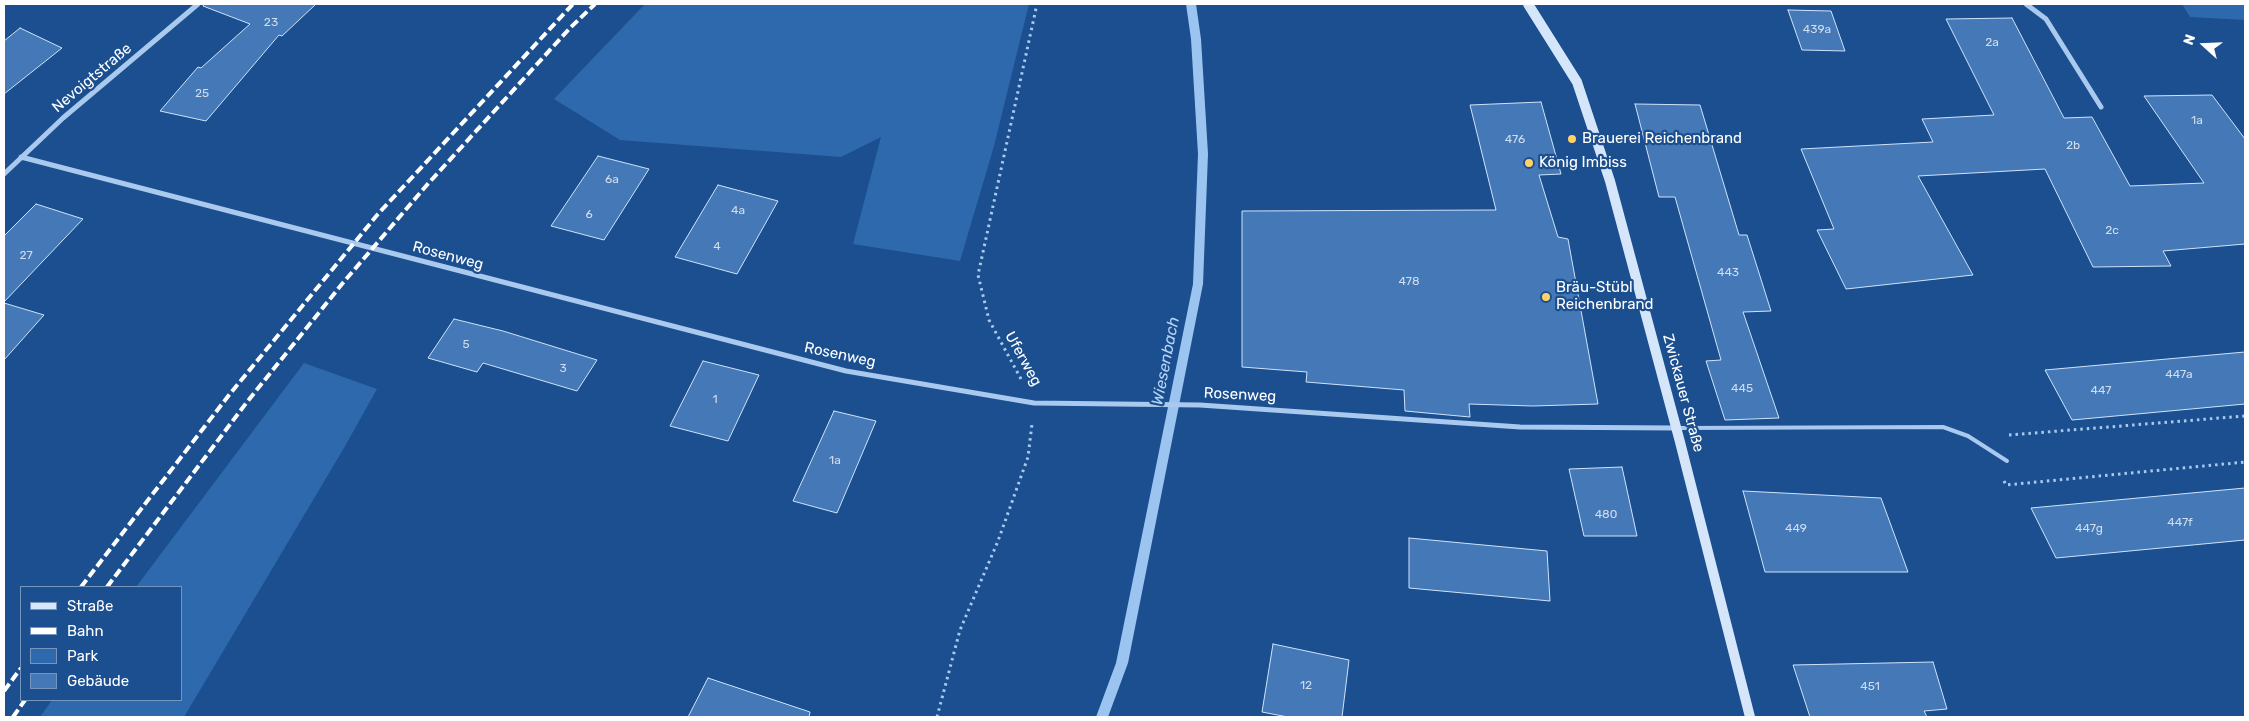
<!DOCTYPE html>
<meta charset="utf-8">
<style>
body{margin:0}
#map{position:relative;width:2249px;height:721px;overflow:hidden;background:#1b4f8f;font-family:Rubik,sans-serif}
canvas{display:block}
.frame{position:absolute;inset:0;border:5px solid #fff;pointer-events:none}
.legend{position:absolute;left:20px;top:586px;width:162px;height:115px;box-sizing:border-box;background:#1b4f8f;border:1px solid #7695bc;margin:0;padding:6px 9px;list-style:none;font-size:15px;color:#fff}
.legend li{display:flex;align-items:center;gap:10px;height:25px}
.legend b{width:25px;border:1px solid #7695bc}
.north{position:absolute;left:2179px;top:20px;width:50px;height:50px;-webkit-text-stroke:4px #1b4f8f;paint-order:stroke;rotate:290deg;font-size:14px;font-weight:700;line-height:20px;text-align:center;color:#fff}
.north::after{content:'';display:block;margin:auto;width:18px;height:22px;background:#fff;clip-path:polygon(50% 0,100% 100%,50% 72%,0 100%)}
</style>
<div id="map">
<canvas width="2249" height="721"></canvas>
<div class="frame"></div>
<ul class="legend">
<li><b style="height:6px;background:#d6e6fa"></b>Straße</li>
<li><b style="height:6px;background:#fff"></b>Bahn</li>
<li><b style="height:14px;background:#2e69ad"></b>Park</li>
<li><b style="height:14px;background:#4478b7"></b>Gebäude</li>
</ul>
<div class="north">N</div>
</div>
<script>
const ctx = document.querySelector('canvas').getContext('2d');
ctx.lineJoin = 'round';
function fill(path, color) {
  ctx.fillStyle = color;
  ctx.fill(path, 'evenodd');
}
function shape(rows) {
  const path = new Path2D();
  for (const r of rows) {
    path.moveTo(r[0], r[1]);
    for (let i = 2; i < r.length; i += 2) path.lineTo(r[i], r[i + 1]);
  }
  return path;
}
function stroke(path, color, width, dash) {
  ctx.strokeStyle = color;
  ctx.lineWidth = width;
  ctx.lineCap = dash ? 'butt' : 'round';
  ctx.setLineDash(dash || []);
  ctx.stroke(path);
}
function label(font, color, halo, rows, align = 'center') {
  ctx.font = font + ' Rubik,sans-serif';
  ctx.lineWidth = 4.5;
  ctx.setLineDash([]);
  ctx.textBaseline = 'middle';
  ctx.strokeStyle = halo;
  ctx.fillStyle = color;
  for (const [text, x, y, turn = 0] of rows) {
    ctx.save();
    ctx.translate(x, y);
    ctx.rotate((+turn || 0) * Math.PI / 180);
    ctx.textAlign = isNaN(turn) ? turn : align;
    if (halo) ctx.strokeText(text, 0, 0);
    ctx.fillText(text, 0, 0);
    ctx.restore();
  }
}
fill(shape([
 [645,4,1029,4,994,146,960,261,853,244,881,137,841,157,620,140,554,99],
 [2182,4,2245,4,2245,20,2190,17],
 [304,363,377,389,344,448,184,717,40,717,52,700,181,700,181,587,136,587]
]), '#2e69ad');
fill(shape([
 [1186,4,1196,4,1201,39,1208,154,1203,284,1128,663,1108,717,1096,717,1116,663,1193,284,1198,154,1191,39,1186,4]
]), '#9cc4f0');
const building = shape([
 [204,4,316,4,282,36,279,35,206,121,160,111,198,67,201,68,250,24,203,6,204,4],
 [1788,10,1831,11,1845,51,1802,50,1788,10],
 [2012,18,2064,118,2092,117,2130,186,2204,183,2144,96,2212,95,2245,139,2245,244,2163,251,2171,266,2093,267,2045,169,1918,176,1973,275,1846,289,1817,230,1834,229,1801,149,1933,142,1922,119,1994,115,1946,19,2012,18],
 [20,28,62,48,4,94,4,41,20,28],
 [1541,102,1561,174,1539,175,1558,237,1568,239,1598,404,1533,406,1469,404,1470,417,1405,411,1404,390,1306,382,1307,372,1242,367,1242,211,1496,210,1470,105,1541,102],
 [1635,104,1700,105,1739,235,1747,235,1771,311,1743,312,1779,418,1725,420,1706,361,1721,360,1675,197,1659,197,1635,104],
 [598,156,649,169,604,240,551,226,598,156],
 [718,185,778,201,737,274,675,257,718,185],
 [36,204,83,219,4,302,4,236,36,204],
 [4,303,44,315,4,360,4,303],
 [454,319,503,331,597,360,577,391,483,363,477,372,428,358,454,319],
 [2245,352,2245,404,2072,420,2045,370,2245,352],
 [703,361,759,375,728,441,670,426,703,361],
 [834,411,876,421,837,513,793,501,834,411],
 [1622,467,1637,536,1584,536,1569,469,1622,467],
 [2245,488,2245,540,2056,558,2031,508,2245,488],
 [1743,491,1881,498,1908,572,1765,572,1743,491],
 [1409,538,1547,551,1550,601,1409,588,1409,538],
 [1273,644,1349,660,1342,717,1288,717,1262,712,1273,644],
 [1933,662,1947,709,1924,711,1927,717,1810,717,1793,665,1933,662],
 [708,678,810,712,809,717,688,717,708,678]
]);
fill(building, '#4478b7');
stroke(building, '#cfe3fa', 1);
stroke(shape([
 [1021,379,989,320,978,275,1037,4],
 [2009,435,2245,416],
 [2004,481,2006,485,2245,462],
 [937,717,960,630,998,541,1028,457,1032,424]
]), '#a9c9ee', 3, [2.5, 4]);
stroke(shape([
 [1678,428,1943,427,1968,436,2007,461]
]), '#a9c9ee', 4);
stroke(shape([
 [2026,4,2046,19,2101,107],
 [21,157,846,371,1034,403,1200,405,1520,427,1676,428],
 [4,174,63,118,198,4]
]), '#a9c9ee', 5);
stroke(shape([
 [1528,4,1577,82,1610,181,1680,442,1750,717]
]), '#d6e6fa', 10);
stroke(shape([
 [81,587,229,395,378,214,573,4],
 [107,587,247,402,342,284,426,186,570,28,595,4],
 [4,691,21,668],
 [13,717,25,700]
]), '#fff', 4, [9, 4]);
for (const [x, y, r, color] of [
 [1572,139,5,"#ffd166"],
 [1529,163,5,"#ffd166"],
 [1546,297,5,"#ffd166"]
]) {
  const dot = new Path2D();
  dot.arc(x, y, r, 0, 2 * Math.PI);
  ctx.fillStyle = color;
  ctx.fill(dot);
  stroke(dot, '#1b4f8f', 2);
}
label('12px', '#d0dded', null, [
 ["23",271,23],
 ["439a",1817,30],
 ["2a",1992,43],
 ["25",202,94],
 ["1a",2197,121],
 ["476",1515,140],
 ["2b",2073,146],
 ["6a",612,180],
 ["4a",738,211],
 ["6",589,215],
 ["2c",2112,231],
 ["4",717,247],
 ["27",26,256],
 ["443",1728,273],
 ["478",1409,282],
 ["5",466,345],
 ["3",563,369],
 ["447a",2179,375],
 ["445",1742,389],
 ["447",2101,391],
 ["1",715,400],
 ["1a",835,461],
 ["480",1606,515],
 ["447f",2180,523],
 ["449",1796,529],
 ["447g",2089,529],
 ["12",1306,686],
 ["451",1870,687]
]);
label('15px', '#fff', '#1b4f8f', [
 ["Nevoigtstraße",92,78,-40],
 ["Rosenweg",448,256,15],
 ["Rosenweg",840,355,12],
 ["Uferweg",1023,359,61],
 ["Zwickauer Straße",1683,393,75],
 ["Rosenweg",1240,395,3]
]);
label('15px', '#fff', '#1b4f8f', [
 ["Brauerei Reichenbrand",1582,139],
 ["König Imbiss",1539,163],
 ["Bräu-Stübl",1556,288],
 ["Reichenbrand",1556,305]
], 'left');
label('italic 16px', '#b5d3f5', '#1b4f8f', [
 ["Wiesenbach",1166,361,-79]
]);
</script>
